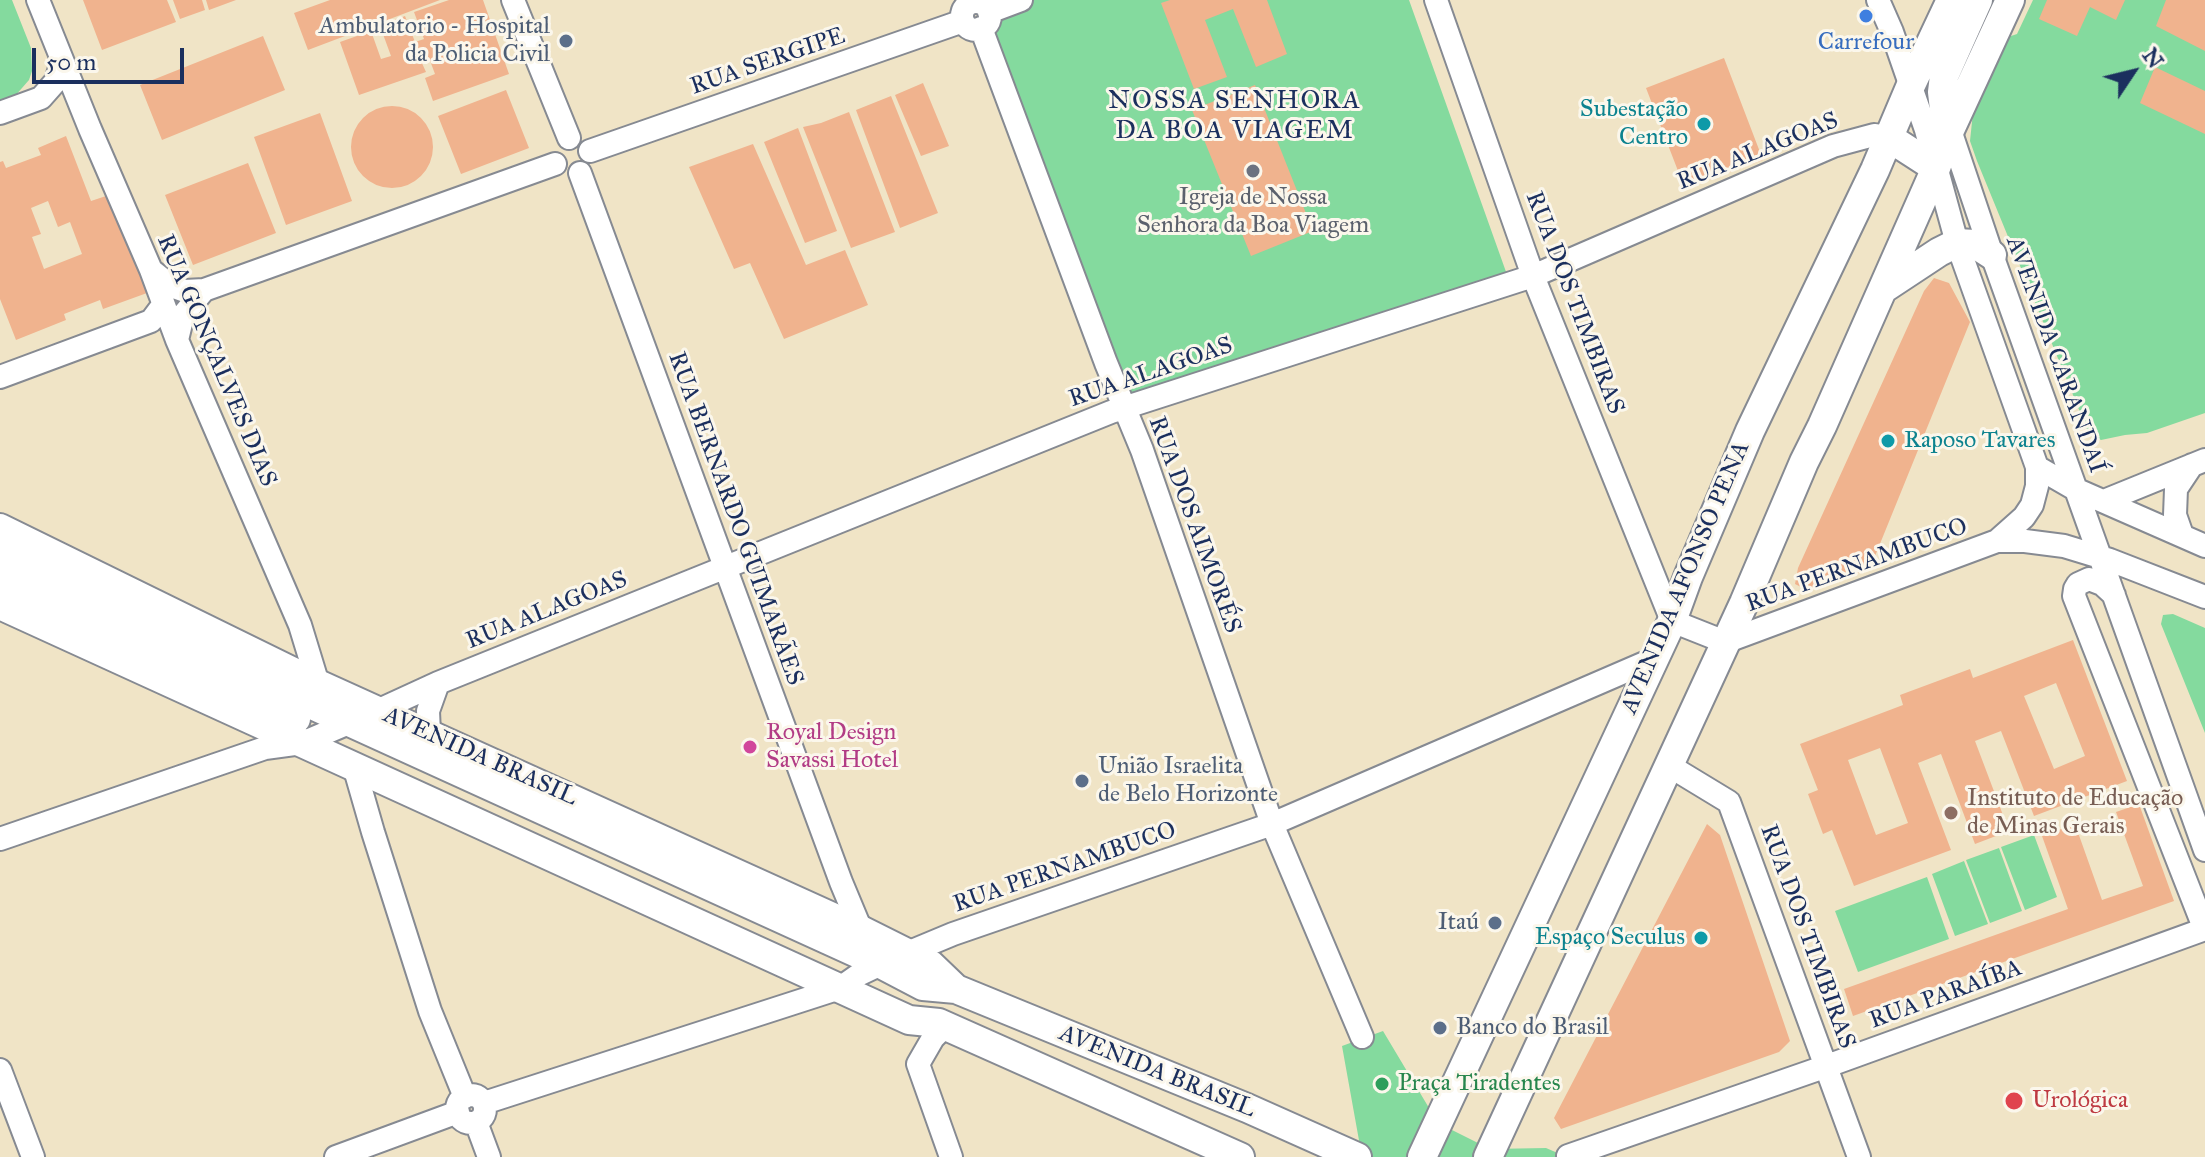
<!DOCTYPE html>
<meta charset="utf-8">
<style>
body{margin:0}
#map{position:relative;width:2205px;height:1157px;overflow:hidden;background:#f0e4c6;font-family:"IM FELL Great Primer",serif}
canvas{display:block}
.north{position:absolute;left:2093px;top:32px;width:80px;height:80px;-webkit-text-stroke:6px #fbf7ec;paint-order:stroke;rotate:55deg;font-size:22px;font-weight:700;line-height:32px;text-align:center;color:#1b2f5e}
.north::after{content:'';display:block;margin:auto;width:28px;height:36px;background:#1b2f5e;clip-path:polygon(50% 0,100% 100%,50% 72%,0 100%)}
.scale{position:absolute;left:32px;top:48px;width:152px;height:36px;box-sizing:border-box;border:4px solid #1b2f5e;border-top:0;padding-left:10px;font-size:24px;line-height:28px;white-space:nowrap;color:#1b2f5e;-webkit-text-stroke:6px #fbf7ec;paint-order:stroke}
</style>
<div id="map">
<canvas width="2205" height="1157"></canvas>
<div class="north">N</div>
<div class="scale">50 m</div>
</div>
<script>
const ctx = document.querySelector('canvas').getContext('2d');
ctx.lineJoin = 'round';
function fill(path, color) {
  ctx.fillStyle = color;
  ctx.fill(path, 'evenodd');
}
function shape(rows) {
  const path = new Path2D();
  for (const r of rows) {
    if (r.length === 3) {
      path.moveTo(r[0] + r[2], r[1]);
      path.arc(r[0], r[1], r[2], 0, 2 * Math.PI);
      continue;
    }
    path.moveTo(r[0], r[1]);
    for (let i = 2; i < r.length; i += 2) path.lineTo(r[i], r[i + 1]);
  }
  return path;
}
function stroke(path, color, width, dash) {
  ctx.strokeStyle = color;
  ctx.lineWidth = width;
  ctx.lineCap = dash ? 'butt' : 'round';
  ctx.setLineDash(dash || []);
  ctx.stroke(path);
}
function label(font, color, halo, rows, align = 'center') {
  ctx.font = font + ' "IM FELL Great Primer",serif';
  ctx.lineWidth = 6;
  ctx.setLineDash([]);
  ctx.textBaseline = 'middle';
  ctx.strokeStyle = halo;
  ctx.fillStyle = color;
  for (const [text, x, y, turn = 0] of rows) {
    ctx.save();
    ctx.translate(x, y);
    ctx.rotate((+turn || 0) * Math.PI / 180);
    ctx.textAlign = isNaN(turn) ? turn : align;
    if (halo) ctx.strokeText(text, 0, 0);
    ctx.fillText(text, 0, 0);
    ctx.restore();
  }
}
fill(shape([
 [0,0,12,0,31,48,32,71,29,80,15,96,0,101],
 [1021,0,1409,0,1510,283,1140,409,1120,387,988,24],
 [2033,0,2205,0,2205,413,2147,433,2125,435,2101,440,2089,434,1977,161,1970,141,1974,103,2002,39,2017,34],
 [2173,614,2205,628,2205,733,2161,624,2163,615],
 [2034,835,2057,897,2025,910,2001,847],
 [1999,848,2022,911,1990,923,1966,860],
 [1964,861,1988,924,1955,936,1932,874],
 [1927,877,1949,939,1858,972,1835,911],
 [1383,1031,1438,1123,1490,1149,1546,1148,1567,1157,1362,1157,1342,1046]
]), '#84da9e');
fill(shape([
 [83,0,167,0,176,22,102,50],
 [173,0,202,0,205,10,180,19],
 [206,0,236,0,209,10],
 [330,0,440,0,308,50,294,13],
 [449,0,483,0,509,74,433,101,425,78,435,74,429,58,421,61,426,72,359,95,340,42,371,31,381,59,391,56,380,26,405,16,415,42,424,39,414,12],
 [1170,0,1267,0,1287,54,1256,67,1233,9,1205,20,1227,77,1194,89,1161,3],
 [2047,0,2125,0,2116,20,2090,7,2077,36,2039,19],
 [2166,0,2205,0,2205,51,2156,26],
 [263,36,285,90,162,140,140,85],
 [1724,58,1763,160,1685,189,1646,88],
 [2155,67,2205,91,2205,134,2140,103],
 [923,83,949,146,921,156,895,95],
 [1255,85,1313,231,1251,256,1192,110],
 [506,90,529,148,461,174,438,116],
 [891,96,938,213,900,228,856,110],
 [392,147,41],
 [849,112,895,232,851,248,803,127,821,123],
 [320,113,352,201,286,225,254,137],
 [798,128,837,231,805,243,764,142],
 [66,136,91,201,109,195,147,293,103,309,100,300,64,314,66,320,16,340,0,299,0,162,3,161,6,168,41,155,38,148],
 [48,201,58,227,70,222,82,254,44,269,32,237,41,234,31,208],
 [753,144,806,265,845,250,868,305,784,339,750,263,734,269,689,167],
 [248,163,276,233,193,265,165,195],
 [1934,278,1949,283,1970,322,1873,561,1866,570,1807,590,1795,584,1798,568,1924,291],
 [2073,640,2127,781,2034,816,2001,731,1975,741,2009,831,1975,844,1941,754,1918,763,1951,850,1854,886,1832,830,1823,834,1808,794,1818,790,1800,744,1903,705,1900,695,1970,669,1973,678],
 [2056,683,2085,756,2054,769,2024,696],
 [1880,748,1908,823,1876,835,1848,760],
 [2139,804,2174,901,1853,1016,1844,989,2068,909,2042,836,2075,824,2102,900,2143,886,2116,812],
 [1707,824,1720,835,1790,1041,1779,1052,1561,1129,1554,1118]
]), '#f0b38e');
const minor = shape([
 [38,0,90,129,151,270,177,340,300,625,318,684,320,695],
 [513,0,569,138],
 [1436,0,1533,276,1672,621,1725,642,1997,541,2025,541,2064,546,2110,560,2205,597],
 [1878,0,1892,32,1926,130,1957,243,2037,467,2037,486,2032,505,2024,517,1997,541],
 [976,16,14],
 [989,12,1021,0],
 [981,28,1106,363,1142,450,1272,824,1362,1037],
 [0,113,41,98,56,81,62,62],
 [1950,130,1992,255,2205,850],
 [590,151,963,21],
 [580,173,841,882,861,930],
 [151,270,171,286,185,291,204,290,555,164],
 [177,340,183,315,204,290],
 [0,377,151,321,163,305],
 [2037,467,2075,489,2205,546],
 [2104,501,2205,460],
 [2182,535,2175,515,2176,489,2192,465],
 [2114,595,2102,584,2089,579,2078,584,2075,589,2074,596,2205,930],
 [429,733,428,711,438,683],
 [265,748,302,743,377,711,438,683,1111,412,1533,276,1833,146,1874,135,1888,137],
 [1668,765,1729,802,1859,1157],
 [354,766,373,832,430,1011,465,1097],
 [0,839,265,748,277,740],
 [945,1026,933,1038,918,1064,951,1157],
 [0,1070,33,1157],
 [471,1109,14],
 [484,1103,840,988,860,974,881,964,953,934,1272,824,1654,659],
 [476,1122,489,1157],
 [1568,1156,1827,1066,2205,929],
 [336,1157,458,1112]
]);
const major = shape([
 [1950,130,1944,109,1942,92,1944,76,1978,0],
 [1888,137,1936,168],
 [1883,289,1939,252,1957,243,1975,244,1992,255],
 [0,528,318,684,861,930,931,965,956,989],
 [0,557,321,709,881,964,923,986,956,989,1247,1108,1357,1157],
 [0,579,296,719],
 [0,605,909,1020,939,1023,1240,1157],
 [1422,1157,1672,621,1688,577,1750,431,1875,170,1911,85,1951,0],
 [1488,1157,1744,603,1804,462,1822,426,1936,168,1950,130,2010,0]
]);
stroke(minor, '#868a92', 26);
stroke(major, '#868a92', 32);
stroke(minor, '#fff', 22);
stroke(major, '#fff', 28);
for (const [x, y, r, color] of [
 [1866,16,8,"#3f7fe0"],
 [566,41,8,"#5c6f8a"],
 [1704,124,8,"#0f9aa8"],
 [1253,171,8,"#6b7280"],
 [1888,441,8,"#0f9aa8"],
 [750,747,8,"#d1479c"],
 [1082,781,8,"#5c6f8a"],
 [1951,813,8,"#8d6e63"],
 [1495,923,8,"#5c6f8a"],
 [1701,938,8,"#0f9aa8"],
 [1440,1028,8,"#5c6f8a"],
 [1382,1084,8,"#2e9e5b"],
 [2014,1101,10,"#e0444e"]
]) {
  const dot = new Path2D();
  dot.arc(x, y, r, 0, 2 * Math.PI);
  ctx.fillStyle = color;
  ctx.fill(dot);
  stroke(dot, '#fbf7ec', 3);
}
label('24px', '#4e5e75', '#fbf7ec', [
 ["Ambulatorio - Hospital",550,27],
 ["da Policia Civil",550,55],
 ["União Israelita",1098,767,"left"],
 ["de Belo Horizonte",1098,795,"left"],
 ["Itaú",1479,923],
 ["Banco do Brasil",1456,1028,"left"]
], 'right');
label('24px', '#366cbe', '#fbf7ec', [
 ["Carrefour",1866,43]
]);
label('24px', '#1b2f5e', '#fbf7ec', [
 ["RUA SERGIPE",768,62,-19],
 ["RUA ALAGOAS",1758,152,-22],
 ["RUA DOS TIMBIRAS",1574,303,69],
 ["AVENIDA CARANDAÍ",2055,355,70],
 ["RUA GONÇALVES DIAS",216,361,67],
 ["RUA ALAGOAS",1151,373,-19],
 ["RUA BERNARDO GUIMARÃES",735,519,70],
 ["RUA DOS AIMORÉS",1194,525,70],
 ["RUA PERNAMBUCO",1857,566,-20],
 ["AVENIDA AFONSO PENA",1686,578,-67],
 ["RUA ALAGOAS",547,611,-22],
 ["AVENIDA BRASIL",480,757,24],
 ["RUA PERNAMBUCO",1065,868,-19],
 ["RUA DOS TIMBIRAS",1807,937,70],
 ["RUA PARAÍBA",1946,995,-20],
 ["AVENIDA BRASIL",1157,1072,22]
]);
label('24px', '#0d838f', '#fbf7ec', [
 ["Subestação",1688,110],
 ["Centro",1688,138],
 ["Raposo Tavares",1904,441,"left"],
 ["Espaço Seculus",1685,938]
], 'right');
label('24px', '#5b616d', '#fbf7ec', [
 ["Igreja de Nossa",1253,198],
 ["Senhora da Boa Viagem",1253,226]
]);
label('24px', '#b23c85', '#fbf7ec', [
 ["Royal Design",766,733],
 ["Savassi Hotel",766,761]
], 'left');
label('24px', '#785e54', '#fbf7ec', [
 ["Instituto de Educação",1967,799],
 ["de Minas Gerais",1967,827]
], 'left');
label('24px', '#27864d', '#fbf7ec', [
 ["Praça Tiradentes",1398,1084]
], 'left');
label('24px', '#be3a42', '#fbf7ec', [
 ["Urológica",2032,1101]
], 'left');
ctx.letterSpacing = '2px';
label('26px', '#1b2f5e', '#fbf7ec', [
 ["NOSSA SENHORA",1235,102],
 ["DA BOA VIAGEM",1235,132]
]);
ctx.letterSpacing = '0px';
</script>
